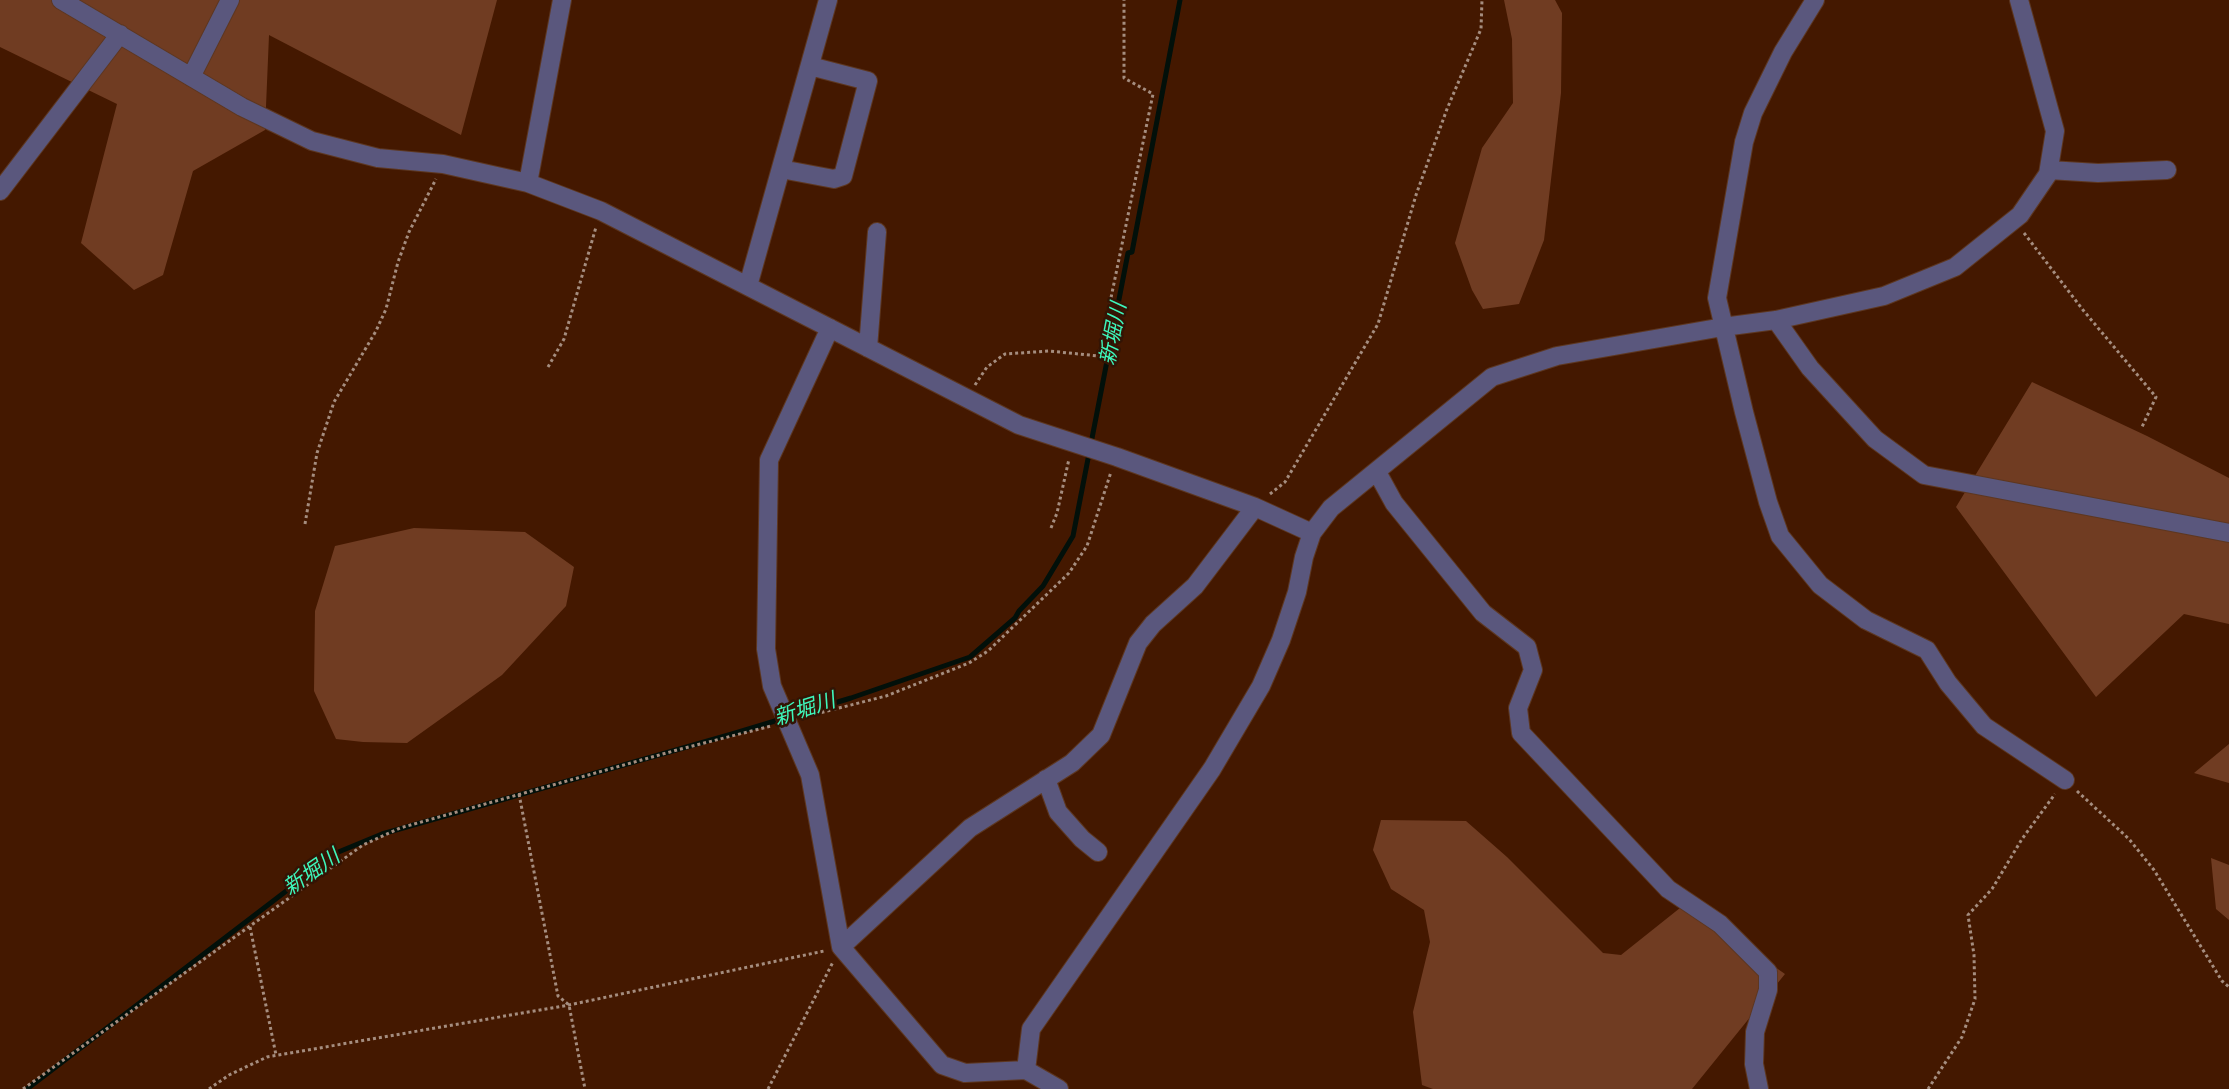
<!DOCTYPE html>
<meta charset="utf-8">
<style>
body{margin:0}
canvas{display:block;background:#441800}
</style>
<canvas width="2229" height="1089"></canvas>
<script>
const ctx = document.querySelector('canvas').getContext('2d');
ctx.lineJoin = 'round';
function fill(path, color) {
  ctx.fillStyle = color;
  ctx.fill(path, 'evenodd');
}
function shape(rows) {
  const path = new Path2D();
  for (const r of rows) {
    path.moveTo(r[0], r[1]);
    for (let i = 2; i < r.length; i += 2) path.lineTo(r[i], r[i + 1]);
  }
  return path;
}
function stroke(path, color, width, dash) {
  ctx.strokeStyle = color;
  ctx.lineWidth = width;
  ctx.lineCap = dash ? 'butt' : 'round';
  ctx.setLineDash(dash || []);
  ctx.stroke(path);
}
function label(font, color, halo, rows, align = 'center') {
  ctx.font = font + ' Helvetica,"Noto Sans JP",sans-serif';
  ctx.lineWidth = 5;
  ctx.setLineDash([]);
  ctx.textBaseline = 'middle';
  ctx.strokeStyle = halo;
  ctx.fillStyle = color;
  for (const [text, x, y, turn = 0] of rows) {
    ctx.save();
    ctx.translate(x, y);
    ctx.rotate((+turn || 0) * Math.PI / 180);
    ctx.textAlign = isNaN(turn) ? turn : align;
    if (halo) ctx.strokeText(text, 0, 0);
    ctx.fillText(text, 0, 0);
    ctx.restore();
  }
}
fill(shape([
 [0,0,497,0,461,135,269,35,265,130,193,171,163,275,134,290,81,243,117,104,0,47],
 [1504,0,1555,0,1562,13,1561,93,1544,240,1519,304,1483,309,1472,290,1455,243,1482,148,1513,103,1512,39],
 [2032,382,2147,436,2229,478,2229,624,2184,614,2096,697,1956,507],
 [414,528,525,532,574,567,566,606,502,675,407,743,363,742,336,739,314,691,315,611,335,546],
 [2229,744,2229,783,2194,773],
 [1381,820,1466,821,1507,857,1603,953,1621,955,1685,904,1785,974,1692,1089,1433,1089,1422,1085,1413,1012,1430,942,1424,910,1391,889,1373,850],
 [2211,858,2229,865,2229,920,2216,909]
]), '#703c22');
stroke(shape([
 [27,1089,336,853,382,834,732,734,851,698,970,657,1015,618,1019,611,1043,586,1073,536,1128,253,1132,252,1180,0]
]), '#02100a', 5);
const minor = shape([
 [61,0,242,107,312,141,378,158,443,164,528,183,601,211,1019,425,1117,457,1255,507,1312,533],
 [1815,0,1783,52,1753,113,1744,142,1717,298,1744,412,1768,502,1780,536,1820,585,1866,620,1927,650,1948,683,1984,726,2065,780],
 [191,77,230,0],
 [781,169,834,179,843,176,868,81,810,66],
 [2049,170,2098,173,2167,170],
 [528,183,562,0],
 [0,191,120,34],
 [748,286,828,0],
 [1776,320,1810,368,1875,439,1924,475,2229,533],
 [830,328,769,460,766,649,772,686,810,775,841,947,942,1065,965,1073,1026,1070,1059,1089],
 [868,348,877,232],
 [1377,472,1394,503,1483,613,1527,647,1533,670,1518,708,1521,733,1668,889,1720,924,1768,972,1768,990,1755,1032,1754,1064,1759,1089],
 [1046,779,1058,812,1082,839,1098,852],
 [841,947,970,828,1072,763,1101,735,1138,643,1153,624,1195,586,1255,507],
 [1026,1070,1031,1029,1212,769,1261,686,1281,640,1297,592,1304,557,1312,533,1331,508,1492,377,1557,356,1723,327,1776,320,1884,296,1955,267,2020,215,2048,174,2055,131,2019,0]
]);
stroke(minor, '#5d3721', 20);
stroke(shape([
 [2024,233,2083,310,2156,397,2142,427],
 [548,367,564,339,596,227],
 [975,385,987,367,1005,354,1049,351,1099,356,1153,94,1124,78,1124,0],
 [1270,494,1285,482,1378,324,1416,195,1447,109,1481,29,1482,0],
 [305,524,317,453,334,402,376,331,386,309,398,262,409,232,436,179],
 [1051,528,1057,513,1069,459],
 [804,717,886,696,969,663,988,651,1069,573,1087,546,1111,472],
 [2077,791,2129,839,2154,870,2222,981,2229,987],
 [519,794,558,996,569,1005,585,1089],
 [250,927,276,1055],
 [23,1089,363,845,400,828,677,750,771,726],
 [209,1089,229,1075,267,1057,569,1005,824,951],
 [768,1089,833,962],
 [1928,1089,1962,1037,1975,999,1974,955,1968,915,1992,889,2022,839,2055,794]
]), '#a58d7f', 3, [3, 3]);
stroke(minor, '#5a577d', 18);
label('italic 21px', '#3ef6bb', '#331404', [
 ["新堀川",1114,334,-79],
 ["新堀川",805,710,-18],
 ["新堀川",312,873,-35]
]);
</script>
